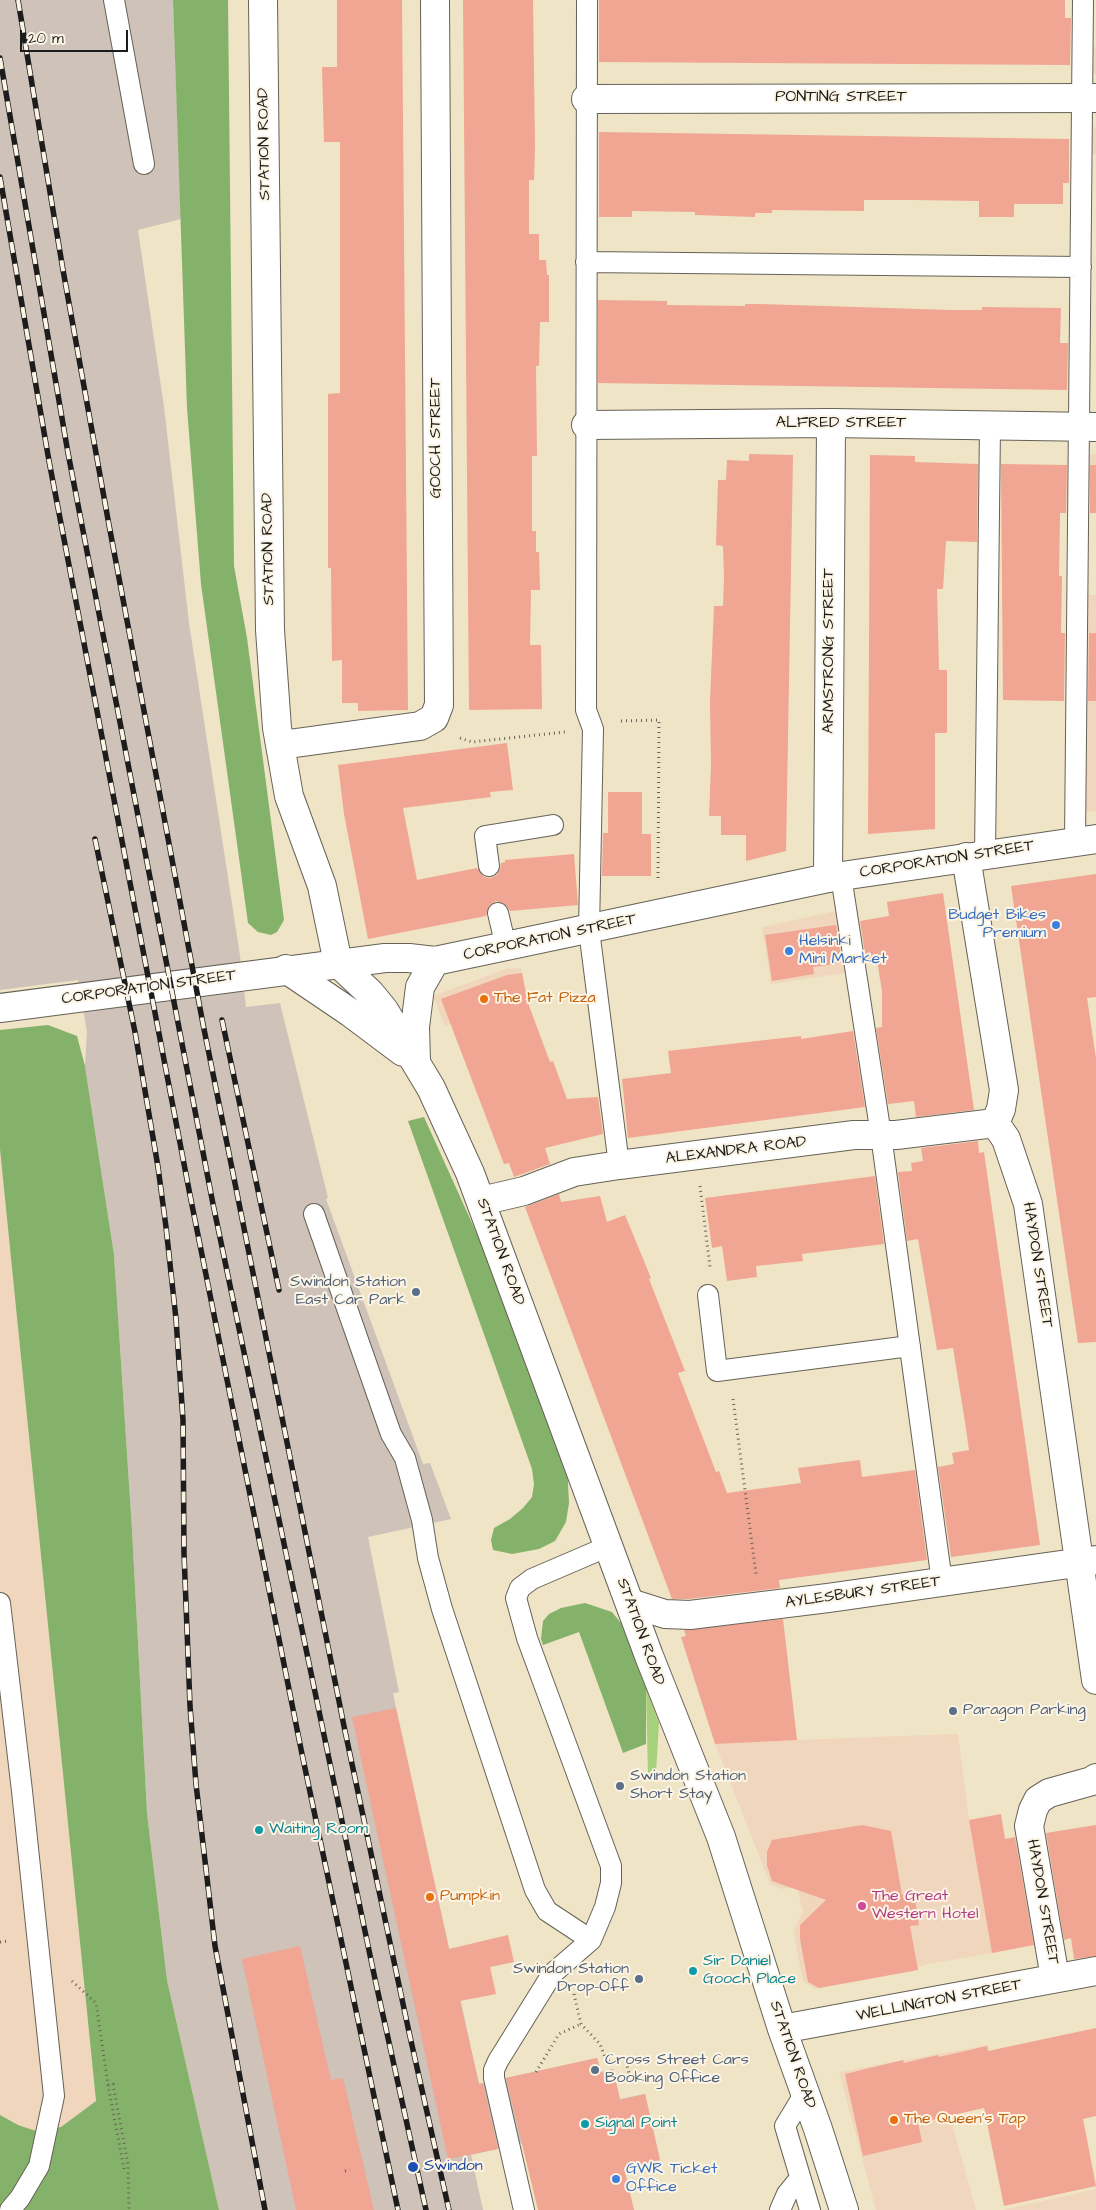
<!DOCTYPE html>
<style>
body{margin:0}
#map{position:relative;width:1096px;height:2210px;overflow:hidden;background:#efe4c5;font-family:"Architects Daughter",sans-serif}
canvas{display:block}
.scale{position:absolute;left:20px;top:30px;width:108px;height:22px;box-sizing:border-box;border:2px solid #1c1c1c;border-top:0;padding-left:6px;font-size:15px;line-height:18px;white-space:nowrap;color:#1c1c1c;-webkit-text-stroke:4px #fcf5e5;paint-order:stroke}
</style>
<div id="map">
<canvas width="1096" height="2210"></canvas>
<div class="scale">20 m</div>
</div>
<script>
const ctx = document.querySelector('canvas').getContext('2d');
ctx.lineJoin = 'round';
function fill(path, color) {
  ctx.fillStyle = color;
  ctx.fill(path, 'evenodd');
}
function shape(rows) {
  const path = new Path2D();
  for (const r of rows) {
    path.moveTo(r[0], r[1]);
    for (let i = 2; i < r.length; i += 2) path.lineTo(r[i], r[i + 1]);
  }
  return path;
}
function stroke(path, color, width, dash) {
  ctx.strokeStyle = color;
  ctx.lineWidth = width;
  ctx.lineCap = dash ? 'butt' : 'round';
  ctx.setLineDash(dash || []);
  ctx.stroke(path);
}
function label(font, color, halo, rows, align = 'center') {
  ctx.font = font + ' "Architects Daughter",sans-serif';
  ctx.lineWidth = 4;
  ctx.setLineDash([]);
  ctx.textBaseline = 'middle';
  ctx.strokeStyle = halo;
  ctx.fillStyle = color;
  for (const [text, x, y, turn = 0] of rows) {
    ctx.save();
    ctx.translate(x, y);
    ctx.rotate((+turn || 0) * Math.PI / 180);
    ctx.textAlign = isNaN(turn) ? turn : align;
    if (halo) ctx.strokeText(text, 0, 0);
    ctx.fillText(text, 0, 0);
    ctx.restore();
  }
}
fill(shape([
 [1091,47,1096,47,1096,74,1090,74],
 [1090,127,1096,127,1096,155,1090,155],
 [1083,454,1096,454,1096,492,1083,492],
 [1083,595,1096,595,1096,811,1077,813],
 [841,910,851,972,771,984,762,927],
 [521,968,527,998,445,1026,433,996,506,969],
 [0,1149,96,2102,0,2210],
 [958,1734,969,1820,992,1953,928,1964,918,1967,918,1970,815,1989,803,1981,795,1940,794,1929,803,1912,797,1887,782,1889,770,1884,715,1743],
 [988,2045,994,2079,949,2113,976,2210,876,2210,839,2072],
 [1096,2189,1096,2210,1003,2210]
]), '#f0d6bc');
fill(shape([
 [0,0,173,0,181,219,138,230,164,407,189,623,240,956,246,1007,280,1003,328,1198,326,1199,423,1464,430,1463,451,1519,368,1537,399,1692,393,1693,396,1708,479,2084,597,2058,601,2072,613,2069,620,2099,645,2094,660,2160,624,2168,634,2210,523,2143,471,2155,483,2210,219,2210,167,1980,147,1813,132,1530,114,1255,85,1066,87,1032,78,980,0,990]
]), '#cec2b9');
fill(shape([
 [646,1688,659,1723,656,1773,648,1776]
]), '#a7d07b');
fill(shape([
 [173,0,228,0,234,566,247,638,284,920,277,932,271,935,258,932,248,923,201,584,187,408],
 [48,1025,77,1036,85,1066,114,1255,132,1530,147,1813,167,1980,219,2210,0,2210,0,2115,18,2125,36,2131,61,2127,96,2101,0,1149,0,1030],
 [424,1117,491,1265,567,1464,569,1503,566,1522,555,1541,539,1549,512,1554,493,1550,491,1540,494,1528,510,1519,523,1508,532,1497,534,1484,532,1469,408,1121],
 [585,1603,612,1612,621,1623,646,1688,646,1744,623,1753,579,1632,543,1645,541,1639,543,1621,549,1614,561,1608]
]), '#85b26b');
fill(shape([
 [337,0,402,0,408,710,358,711,358,703,342,703,342,660,332,661,331,568,328,568,328,394,340,393,340,142,324,142,322,67,337,67],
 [463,0,533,0,535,147,534,180,529,180,529,234,539,234,539,260,546,260,547,275,549,275,549,322,540,322,539,366,536,366,537,456,532,456,532,531,536,531,536,552,539,552,540,590,531,590,530,645,541,645,542,709,469,710],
 [599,0,1065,0,1065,18,1071,18,1070,65,599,62],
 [599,132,1069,139,1069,183,1063,183,1063,204,1014,204,1014,217,979,217,979,201,914,200,864,200,864,211,772,210,772,213,755,213,755,217,695,215,695,212,632,211,632,217,599,217],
 [598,300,667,301,667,305,745,306,745,304,760,304,951,310,982,310,982,307,1061,308,1060,343,1068,343,1067,390,598,383],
 [749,454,793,455,786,851,746,861,746,835,721,835,721,816,709,816,711,767,710,701,714,606,723,606,724,577,723,546,716,545,718,480,726,480,727,460,749,461],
 [870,455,915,456,915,462,978,464,977,542,946,541,943,589,937,589,939,670,947,670,947,733,935,733,935,829,868,834],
 [1001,464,1067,465,1066,513,1060,513,1059,576,1062,576,1061,633,1065,633,1064,701,1003,700],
 [1090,465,1096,465,1096,513,1090,513],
 [1089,633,1096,633,1096,701,1088,701],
 [507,743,513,790,490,792,491,797,403,808,417,880,477,868,484,877,491,878,497,875,500,870,501,863,505,862,505,860,574,854,578,905,510,911,506,905,496,901,490,905,486,916,368,939,344,814,338,765],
 [608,792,642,792,642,834,651,834,651,876,602,876,603,833,608,833],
 [1096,874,1096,997,1087,998,1096,1058,1096,1342,1078,1343,1011,886],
 [943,893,974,1110,916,1117,914,1101,888,1104,876,1028,882,1027,882,991,877,960,874,961,873,959,866,960,860,921,889,916,887,902],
 [836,925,842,963,813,967,814,974,772,981,765,935],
 [522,973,528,1003,550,1062,553,1061,567,1099,598,1097,603,1134,545,1148,550,1164,514,1177,509,1163,504,1164,441,999,507,975],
 [853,1031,865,1107,628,1138,622,1079,671,1073,668,1051,801,1036,801,1039],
 [978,1141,979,1153,984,1152,1040,1545,951,1557,938,1467,954,1464,952,1453,969,1450,965,1422,953,1348,937,1350,918,1239,907,1241,898,1172,912,1171,911,1163,923,1161,921,1148],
 [875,1176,884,1244,802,1254,803,1261,756,1266,757,1277,727,1281,722,1246,712,1248,705,1198],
 [559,1194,561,1202,600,1196,607,1222,625,1215,651,1278,649,1279,685,1371,678,1373,716,1472,719,1471,727,1493,801,1483,798,1468,860,1460,862,1477,915,1470,927,1560,779,1580,780,1588,689,1599,672,1599,525,1207],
 [783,1619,797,1740,715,1744,681,1637,686,1636,684,1630],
 [396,1708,449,1949,508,1935,514,1962,490,1967,496,1994,460,2001,479,2084,483,2083,498,2149,448,2159,352,1717],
 [1001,1814,1005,1839,1015,1837,1034,1945,992,1953,969,1820],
 [862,1825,891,1831,902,1895,914,1893,919,1925,910,1926,918,1970,819,1988,808,1982,800,1939,800,1925,826,1900,772,1881,767,1865,767,1852,772,1840],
 [1096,1825,1096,1956,1074,1959,1071,1938,1064,1940,1046,1833],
 [300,1946,331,2080,343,2078,374,2210,296,2210,242,1959],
 [1096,2028,1096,2116,1083,2119,1096,2186,1004,2206,984,2108,918,2123,922,2142,863,2156,845,2074,903,2060,904,2063,938,2055,939,2057,987,2046,988,2051],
 [597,2058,601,2072,613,2069,620,2100,645,2094,660,2160,624,2168,634,2210,538,2210,506,2078]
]), '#f1a593');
const lane = shape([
 [114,0,144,164],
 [587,0,586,710,593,729,589,930,619,1165],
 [586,262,1081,267],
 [1075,841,1083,0],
 [985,854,990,426],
 [489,866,485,836,553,825],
 [841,876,881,1135,942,1582],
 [498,913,506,947],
 [314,1214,391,1434,405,1458,422,1520,428,1558,442,1609,535,1890,547,1911,591,1940],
 [708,1295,717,1371,910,1346],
 [0,1603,22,1791,54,2096,39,2166,20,2198,10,2210],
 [805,2093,785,2126,810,2210],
 [524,2210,494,2078,494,2070,498,2061,552,1974,591,1940,605,1907,611,1883,611,1866,527,1638,516,1598,520,1588,532,1579,609,1546],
 [780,2210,787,2194,800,2178]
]);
const street = shape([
 [263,0,270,630,277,728,289,796,322,886,338,963],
 [586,99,1096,98],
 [586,425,831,423,1096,427],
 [281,745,420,726,434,718,439,705,435,0],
 [966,857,1004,1090,1001,1109,995,1123],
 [828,878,831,423],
 [995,1123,1006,1139,1028,1204,1096,1680],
 [481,1201,524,1191,574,1172,619,1165,854,1135,896,1135,995,1123],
 [630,1603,665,1614,690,1615,828,1598,1096,1560],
 [1055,1978,1029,1826,1033,1810,1038,1800,1049,1793,1092,1781,1096,1778]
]);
const secondary = shape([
 [338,963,370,993,384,1010,431,1088,470,1173,649,1656,721,1837,782,2029,818,2129,844,2210],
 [286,969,351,1013,403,1052],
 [0,1008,385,958,409,958,435,961,828,878,1096,839],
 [416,1061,415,1027,420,987,435,961],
 [782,2029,1096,1971]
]);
stroke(lane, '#666257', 22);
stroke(street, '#666257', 30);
stroke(secondary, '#666257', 30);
stroke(shape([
 [621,721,659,720,658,881],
 [460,738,472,742,565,732],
 [700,1186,710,1267],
 [733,1399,756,1574],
 [0,1942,9,1941],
 [72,1981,96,2003,108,2085,124,2169],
 [574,1994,581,2024,600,2044,607,2062,625,2058,632,2085],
 [536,2072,559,2034,581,2024],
 [108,2085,113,2084,128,2164,129,2210],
 [345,2171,350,2170]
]), '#666257', 3, [1, 4]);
stroke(lane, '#fff', 20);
stroke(street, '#fff', 28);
stroke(secondary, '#fff', 28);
const rail = shape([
 [18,0,63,270,109,525,203,1024,345,1731,409,2032,449,2210],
 [0,58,68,453,213,1204,375,1979,426,2210],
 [0,177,49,461,190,1195,302,1754,398,2210],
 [95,839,135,1032,158,1167,166,1227,176,1319,183,1420,184,1553,190,1706,196,1784,215,1946,265,2210],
 [222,1020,279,1290]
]);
stroke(rail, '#1c1c1c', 5.5);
stroke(rail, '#fcf5e5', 4, [11]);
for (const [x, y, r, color] of [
 [1056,925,5,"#3f7fe0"],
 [789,951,5,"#3f7fe0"],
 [484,999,5,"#e8710a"],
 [416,1292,5,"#5c6f8a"],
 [953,1711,5,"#5c6f8a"],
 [620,1786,5,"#5c6f8a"],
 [259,1830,5,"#0f9aa8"],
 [430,1897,5,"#e8710a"],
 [862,1906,5,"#d1479c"],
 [693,1971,5,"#0f9aa8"],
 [639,1979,5,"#5c6f8a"],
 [595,2070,5,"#5c6f8a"],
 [894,2120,5,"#e8710a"],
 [585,2124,5,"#0f9aa8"],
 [413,2167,6,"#1a4fb4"],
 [616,2179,5,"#3f7fe0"]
]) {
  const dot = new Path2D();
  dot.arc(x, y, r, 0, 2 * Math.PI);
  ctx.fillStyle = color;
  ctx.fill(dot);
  stroke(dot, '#fcf5e5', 2);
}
label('16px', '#1c1c1c', '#fcf5e5', [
 ["PONTING STREET",841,98],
 ["STATION ROAD",265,144,-91],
 ["ALFRED STREET",841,424],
 ["GOOCH STREET",437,438,-90],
 ["STATION ROAD",269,549,-91],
 ["ARMSTRONG STREET",830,651,-90],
 ["CORPORATION STREET",947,860,-9],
 ["CORPORATION STREET",550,938,-12],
 ["CORPORATION STREET",149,988,-8],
 ["ALEXANDRA ROAD",736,1151,-7],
 ["STATION ROAD",500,1252,70],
 ["HAYDON STREET",1037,1265,81],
 ["AYLESBURY STREET",863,1593,-8],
 ["STATION ROAD",640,1632,70],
 ["HAYDON STREET",1042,1902,80],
 ["WELLINGTON STREET",939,2001,-11],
 ["STATION ROAD",792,2055,71]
]);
label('16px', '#366cbe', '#fcf5e5', [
 ["Budget Bikes",1046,916,"right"],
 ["Premium",1046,934,"right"],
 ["Helsinki",799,942],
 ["Mini Market",799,960],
 ["GWR Ticket",626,2170],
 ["Office",626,2188]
], 'left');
label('16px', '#c56008', '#fcf5e5', [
 ["The Fat Pizza",494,999],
 ["Pumpkin",440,1897],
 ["The Queen's Tap",904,2120]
], 'left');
label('16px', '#4e5e75', '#fcf5e5', [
 ["Swindon Station",406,1283,"right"],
 ["East Car Park",406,1301,"right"],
 ["Paragon Parking",963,1711],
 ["Swindon Station",630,1777],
 ["Short Stay",630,1795],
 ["Swindon Station",629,1970,"right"],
 ["Drop-Off",629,1988,"right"],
 ["Cross Street Cars",605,2061],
 ["Booking Office",605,2079]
], 'left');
label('16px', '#0d838f', '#fcf5e5', [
 ["Waiting Room",269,1830],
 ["Sir Daniel",703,1962],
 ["Gooch Place",703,1980],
 ["Signal Point",595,2124]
], 'left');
label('16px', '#b23c85', '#fcf5e5', [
 ["The Great",872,1897],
 ["Western Hotel",872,1915]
], 'left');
label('16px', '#164399', '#fcf5e5', [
 ["Swindon",424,2167]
], 'left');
</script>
